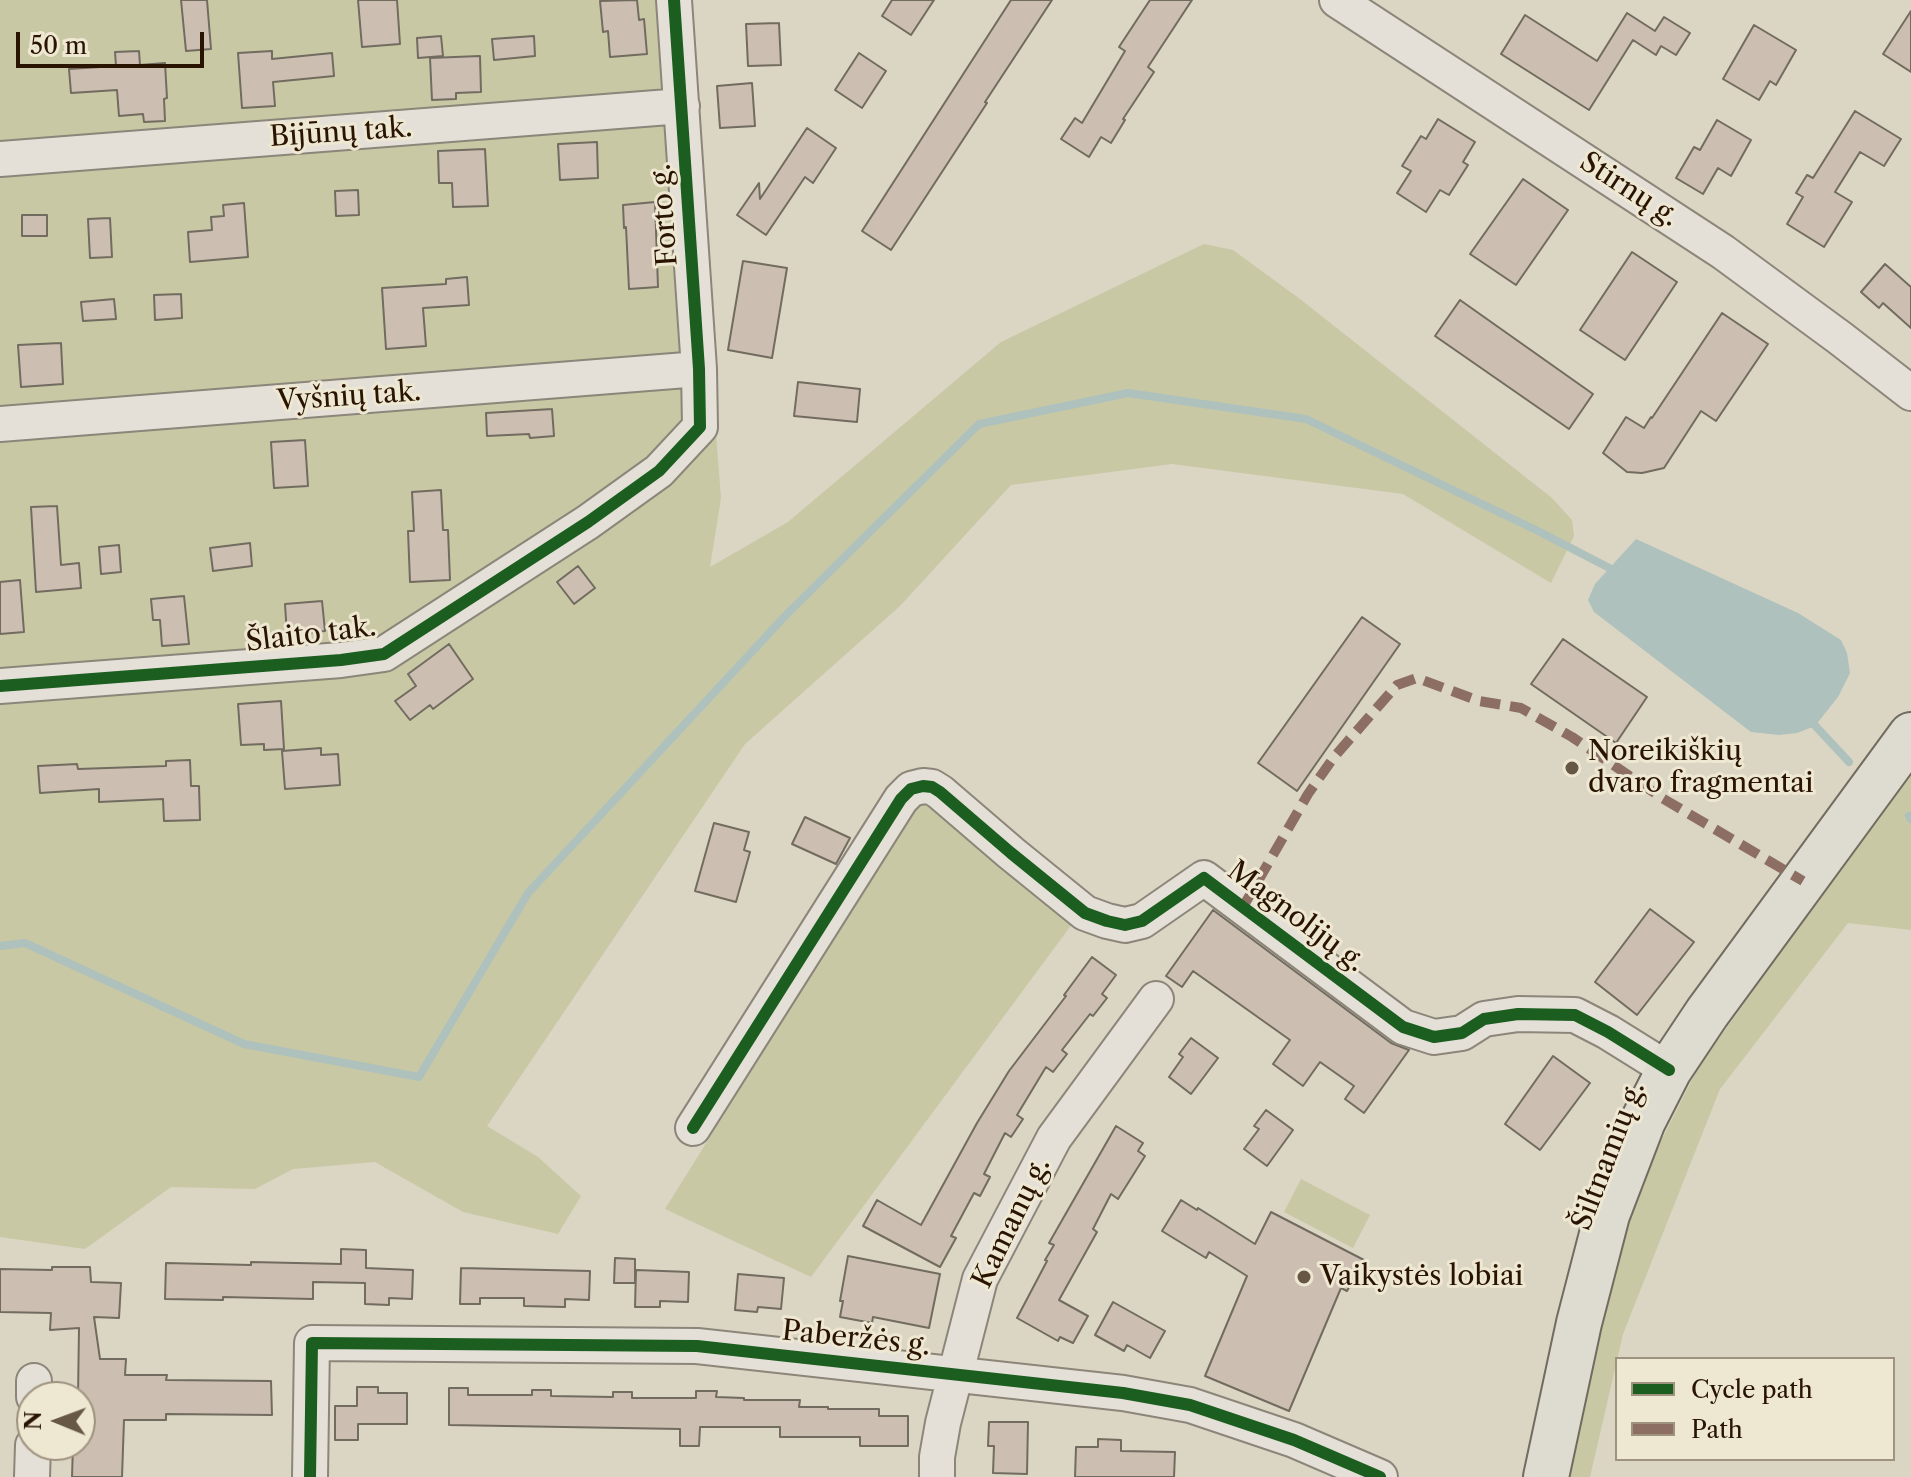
<!DOCTYPE html>
<meta charset="utf-8">
<style>
body{margin:0}
#map{position:relative;width:1911px;height:1477px;overflow:hidden;background:#dbd5c3;font-family:"Libre Caslon Text",serif}
canvas{display:block}
.legend{position:absolute;left:1615px;top:1357px;width:280px;height:104px;box-sizing:border-box;background:#eee7d2;border:2px solid #9f927e;margin:0;padding:10px 14px;list-style:none;font-size:24px;color:#291301}
.legend li{display:flex;align-items:center;gap:16px;height:40px}
.legend b{width:40px;border:2px solid #9f927e}
.north{position:absolute;left:16px;top:1381px;width:80px;height:80px;box-sizing:border-box;background:#eee7d2;border:2px solid #9f927e;border-radius:50%;rotate:271deg;font-size:22px;font-weight:700;line-height:32px;text-align:center;color:#291301}
.north::after{content:'';display:block;margin:auto;width:28px;height:36px;background:#675745;clip-path:polygon(50% 0,100% 100%,50% 72%,0 100%)}
.scale{position:absolute;left:16px;top:32px;width:188px;height:36px;box-sizing:border-box;border:4px solid #291301;border-top:0;padding-left:10px;font-size:24px;line-height:28px;white-space:nowrap;color:#291301;-webkit-text-stroke:6px #eee7d2;paint-order:stroke}
</style>
<div id="map">
<canvas width="1911" height="1477"></canvas>
<ul class="legend">
<li><b style="height:10px;background:#1b5e20"></b>Cycle path</li>
<li><b style="height:10px;background:#8d6e63"></b>Path</li>
</ul>
<div class="north">N</div>
<div class="scale">50 m</div>
</div>
<script>
const ctx = document.querySelector('canvas').getContext('2d');
ctx.lineJoin = 'round';
function fill(path, color) {
  ctx.fillStyle = color;
  ctx.fill(path, 'evenodd');
}
function shape(rows) {
  const path = new Path2D();
  for (const r of rows) {
    path.moveTo(r[0], r[1]);
    for (let i = 2; i < r.length; i += 2) path.lineTo(r[i], r[i + 1]);
  }
  return path;
}
function stroke(path, color, width, dash) {
  ctx.strokeStyle = color;
  ctx.lineWidth = width;
  ctx.lineCap = dash ? 'butt' : 'round';
  ctx.setLineDash(dash || []);
  ctx.stroke(path);
}
function label(font, color, halo, rows, align = 'center') {
  ctx.font = font + ' "Libre Caslon Text",serif';
  ctx.lineWidth = 6;
  ctx.setLineDash([]);
  ctx.textBaseline = 'middle';
  ctx.strokeStyle = halo;
  ctx.fillStyle = color;
  for (const [text, x, y, turn = 0] of rows) {
    ctx.save();
    ctx.translate(x, y);
    ctx.rotate((+turn || 0) * Math.PI / 180);
    ctx.textAlign = isNaN(turn) ? turn : align;
    if (halo) ctx.strokeText(text, 0, 0);
    ctx.fillText(text, 0, 0);
    ctx.restore();
  }
}
fill(shape([
 [0,0,682,0,721,498,710,567,788,522,1001,342,1204,244,1233,250,1300,299,1552,498,1572,520,1574,536,1551,583,1403,494,1172,464,1011,485,900,606,745,744,487,1126,538,1157,581,1196,558,1234,463,1212,375,1162,293,1169,255,1189,171,1187,85,1249,0,1237],
 [1911,773,1911,930,1848,923,1720,1089,1623,1334,1590,1477,1565,1477,1606,1293,1647,1169,1698,1068,1805,918],
 [923,796,1078,916,811,1277,665,1209],
 [1301,1179,1370,1215,1353,1248,1284,1212]
]), '#c8c8a5');
fill(shape([
 [1636,539,1798,613,1841,640,1847,653,1850,673,1838,697,1815,726,1797,733,1779,735,1751,732,1594,612,1588,600,1595,584]
]), '#aec1bd');
stroke(shape([
 [1809,719,1849,762],
 [1909,816,1911,819],
 [0,946,25,943,244,1044,419,1077,528,893,786,615,979,424,1128,393,1306,419,1538,531,1619,573]
]), '#aec1bd', 8);
const building = shape([
 [181,0,207,0,211,49,186,51,181,0],
 [358,0,397,0,400,44,362,47,358,0],
 [637,0,639,20,644,19,647,54,610,57,608,31,603,32,600,1,637,0],
 [892,0,934,0,911,35,882,16,892,0],
 [1011,0,1052,0,985,102,987,103,891,250,862,231,1011,0],
 [1150,0,1192,0,1148,67,1154,72,1123,119,1125,120,1111,143,1101,137,1089,157,1061,139,1075,118,1082,123,1125,51,1119,47,1150,0],
 [1911,11,1911,72,1883,54,1911,11],
 [1627,13,1655,31,1664,17,1690,33,1676,55,1661,46,1656,55,1633,40,1589,110,1501,54,1525,15,1597,61,1627,13],
 [779,23,781,65,748,66,746,24,779,23],
 [1754,25,1796,50,1776,85,1770,81,1759,100,1723,79,1754,25],
 [441,36,443,56,418,58,417,38,441,36],
 [534,36,535,56,494,60,492,39,534,36],
 [139,51,140,65,165,63,167,98,164,99,165,121,144,122,143,114,119,116,117,90,71,93,69,69,116,66,115,52,139,51],
 [272,51,272,59,332,53,334,76,273,82,275,106,242,108,238,53,272,51],
 [859,53,886,71,862,108,835,90,859,53],
 [480,56,481,92,456,93,456,99,432,100,430,58,480,56],
 [752,83,755,126,720,128,717,86,752,83],
 [1855,111,1901,139,1884,166,1860,152,1835,192,1852,202,1824,247,1787,224,1803,197,1796,193,1807,175,1813,178,1855,111],
 [1438,119,1475,142,1463,162,1468,165,1449,195,1440,190,1426,212,1397,193,1411,171,1402,166,1421,136,1426,139,1438,119],
 [1717,120,1751,140,1731,176,1718,168,1703,194,1676,178,1694,147,1700,150,1717,120],
 [807,128,836,148,813,183,805,177,766,235,737,215,759,183,760,199,807,128],
 [597,142,598,178,560,180,558,144,597,142],
 [485,149,488,206,453,207,452,183,439,183,438,151,485,149],
 [1523,179,1568,210,1516,285,1470,254,1523,179],
 [358,190,359,215,336,216,335,191,358,190],
 [655,202,658,287,629,289,626,227,624,228,623,205,655,202],
 [244,203,248,257,190,262,188,232,212,230,211,217,224,216,223,205,244,203],
 [22,215,47,215,47,236,22,236,22,215],
 [110,218,112,257,90,258,88,219,110,218],
 [1632,252,1677,282,1625,360,1580,330,1632,252],
 [743,261,787,268,772,358,728,350,743,261],
 [1885,264,1911,287,1911,328,1883,303,1879,308,1861,292,1885,264],
 [467,277,469,305,423,308,426,346,386,349,382,288,446,284,446,279,467,277],
 [181,294,182,318,155,320,154,295,181,294],
 [114,299,116,319,83,321,81,302,114,299],
 [1460,300,1593,394,1569,429,1435,336,1460,300],
 [1722,313,1768,344,1716,421,1701,411,1664,468,1642,473,1627,472,1603,453,1626,417,1644,428,1651,417,1652,418,1722,313],
 [61,343,63,384,21,387,18,345,61,343],
 [798,382,860,389,857,422,794,416,798,382],
 [552,409,554,436,530,438,529,434,487,436,486,413,552,409],
 [305,440,308,486,274,488,271,442,305,440],
 [441,490,443,530,448,530,450,580,410,582,408,531,414,531,412,492,441,490],
 [57,506,61,565,79,563,81,588,36,592,31,507,57,506],
 [250,543,252,566,213,571,210,548,250,543],
 [119,545,121,572,101,574,99,547,119,545],
 [578,566,595,588,574,604,557,582,578,566],
 [20,580,24,632,0,634,0,582,20,580],
 [184,596,189,644,162,646,160,620,153,620,151,599,184,596],
 [322,601,325,631,287,635,285,604,322,601],
 [1362,617,1400,644,1297,791,1258,763,1362,617],
 [1563,639,1647,697,1616,743,1531,684,1563,639],
 [449,644,473,679,433,709,430,705,410,720,395,701,416,686,408,674,449,644],
 [281,701,284,749,264,750,264,744,241,745,238,704,281,701],
 [321,748,321,755,338,754,340,785,285,789,282,751,321,748],
 [190,760,191,786,199,786,200,820,164,821,163,799,99,802,99,789,40,793,38,766,77,764,78,769,166,766,166,761,190,760],
 [805,817,850,838,836,864,792,844,805,817],
 [714,823,749,832,744,850,750,852,736,902,695,891,714,823],
 [1650,909,1694,942,1637,1015,1595,982,1650,909],
 [1213,910,1391,1043,1409,1050,1364,1113,1345,1099,1354,1086,1320,1062,1303,1086,1273,1064,1290,1040,1193,971,1182,987,1166,976,1213,910],
 [1092,957,1116,975,1102,994,1107,998,1093,1016,1090,1014,1062,1050,1067,1054,1053,1072,1046,1067,1017,1115,1023,1119,1011,1137,1005,1133,984,1174,990,1177,980,1196,974,1193,951,1236,956,1238,940,1267,863,1226,877,1200,921,1225,977,1123,1009,1071,1066,996,1064,995,1092,957],
 [1191,1038,1218,1058,1191,1094,1169,1077,1183,1057,1179,1054,1191,1038],
 [1553,1056,1590,1083,1540,1150,1505,1124,1553,1056],
 [1266,1110,1293,1130,1267,1166,1244,1149,1259,1129,1254,1126,1266,1110],
 [1116,1126,1143,1143,1138,1151,1145,1156,1118,1199,1111,1194,1093,1229,1097,1232,1059,1300,1088,1316,1073,1343,1060,1337,1058,1341,1017,1318,1047,1261,1045,1260,1054,1245,1049,1243,1116,1126],
 [1181,1200,1197,1210,1198,1208,1255,1244,1271,1212,1364,1260,1347,1291,1341,1288,1289,1411,1205,1376,1247,1276,1209,1252,1206,1258,1162,1231,1181,1200],
 [341,1249,366,1250,366,1268,413,1270,412,1299,389,1298,389,1305,365,1304,365,1283,313,1282,313,1299,223,1297,223,1300,165,1299,166,1263,251,1265,251,1262,341,1264,341,1249],
 [848,1256,940,1274,929,1328,873,1317,872,1323,840,1317,843,1301,840,1301,848,1256],
 [615,1258,635,1259,635,1283,614,1283,615,1258],
 [52,1267,90,1267,91,1282,121,1283,119,1318,94,1317,100,1359,126,1359,125,1375,167,1375,166,1380,271,1381,272,1415,166,1414,166,1420,124,1420,122,1477,72,1477,73,1445,80,1445,80,1397,78,1397,79,1328,50,1330,51,1313,0,1312,0,1269,52,1270,52,1267],
 [461,1268,590,1271,589,1300,565,1299,565,1307,524,1306,524,1298,480,1298,480,1304,460,1304,461,1268],
 [636,1270,689,1272,688,1302,660,1301,660,1307,635,1307,636,1270],
 [738,1274,784,1278,781,1309,758,1307,757,1312,735,1310,738,1274],
 [1113,1302,1165,1331,1150,1358,1127,1345,1124,1351,1095,1335,1113,1302],
 [357,1387,378,1387,378,1393,407,1393,407,1424,358,1424,358,1440,335,1440,335,1406,357,1406,357,1387],
 [449,1388,468,1388,468,1395,532,1395,532,1390,551,1390,551,1396,613,1397,613,1392,632,1392,632,1398,696,1398,696,1391,717,1391,716,1397,744,1398,744,1400,800,1400,799,1407,828,1407,828,1409,879,1409,879,1416,908,1416,908,1446,860,1446,860,1437,780,1437,780,1427,700,1427,699,1446,680,1446,680,1429,449,1425,449,1388],
 [989,1422,1028,1422,1027,1474,993,1473,994,1446,988,1446,989,1422],
 [1098,1439,1121,1440,1121,1451,1175,1452,1174,1477,1075,1477,1076,1447,1098,1447,1098,1439]
]);
fill(building, '#ccbfb2');
stroke(building, '#726b5f', 2);
const minor = shape([
 [1337,0,1723,252,1840,338,1911,393],
 [0,159,682,106],
 [0,424,699,369],
 [0,686,341,660,384,654,588,522,659,471,700,427,699,369,674,0],
 [693,1128,901,799,911,789,923,786,932,787,940,792,1011,853,1085,913,1107,921,1125,925,1142,921,1204,878,1403,1027,1434,1037,1462,1033,1484,1019,1518,1014,1575,1015,1608,1032,1669,1070],
 [34,1397,34,1381],
 [32,1477,33,1445],
 [310,1477,312,1343,697,1346,1123,1393,1190,1405,1294,1440,1380,1477],
 [937,1477,937,1457,943,1423,980,1279,1054,1138,1156,999]
]);
const major = shape([
 [1546,1477,1579,1323,1607,1215,1643,1121,1669,1070,1707,1013,1911,735]
]);
stroke(minor, '#8c8579', 38);
stroke(major, '#726b5f', 48);
stroke(minor, '#e4e0d7', 34);
stroke(major, '#dedbd1', 44);
stroke(shape([
 [1243,907,1308,794,1334,757,1397,685,1417,678,1479,701,1521,708,1572,737,1662,798,1803,881]
]), '#8d6e63', 10, [20, 10]);
stroke(shape([
 [0,686,341,660,384,654,588,522,659,471,700,427,699,369,674,0],
 [693,1128,901,799,911,789,923,786,932,787,940,792,1011,853,1085,913,1107,921,1125,925,1142,921,1204,878,1403,1027,1434,1037,1462,1033,1484,1019,1518,1014,1575,1015,1608,1032,1669,1070],
 [310,1477,312,1343,697,1346,1123,1393,1190,1405,1294,1440,1380,1477]
]), '#1b5e20', 12);
for (const [x, y, r, color] of [
 [1572,768,8,"#675745"],
 [1304,1277,8,"#675745"]
]) {
  const dot = new Path2D();
  dot.arc(x, y, r, 0, 2 * Math.PI);
  ctx.fillStyle = color;
  ctx.fill(dot);
  stroke(dot, '#eee7d2', 3);
}
label('28px', '#291301', '#eee7d2', [
 ["Bijūnų tak.",341,133,-4],
 ["Stirnų g.",1629,190,33],
 ["Forto g.",665,215,-94],
 ["Vyšnių tak.",349,397,-4],
 ["Šlaito tak.",311,635,-7],
 ["Magnolijų g.",1296,917,37],
 ["Šiltnamių g.",1609,1156,-69],
 ["Kamanų g.",1012,1223,-64],
 ["Paberžės g.",856,1339,6]
]);
label('28px', '#291301', '#eee7d2', [
 ["Noreikiškių",1588,752],
 ["dvaro fragmentai",1588,784],
 ["Vaikystės lobiai",1320,1277]
], 'left');
</script>
